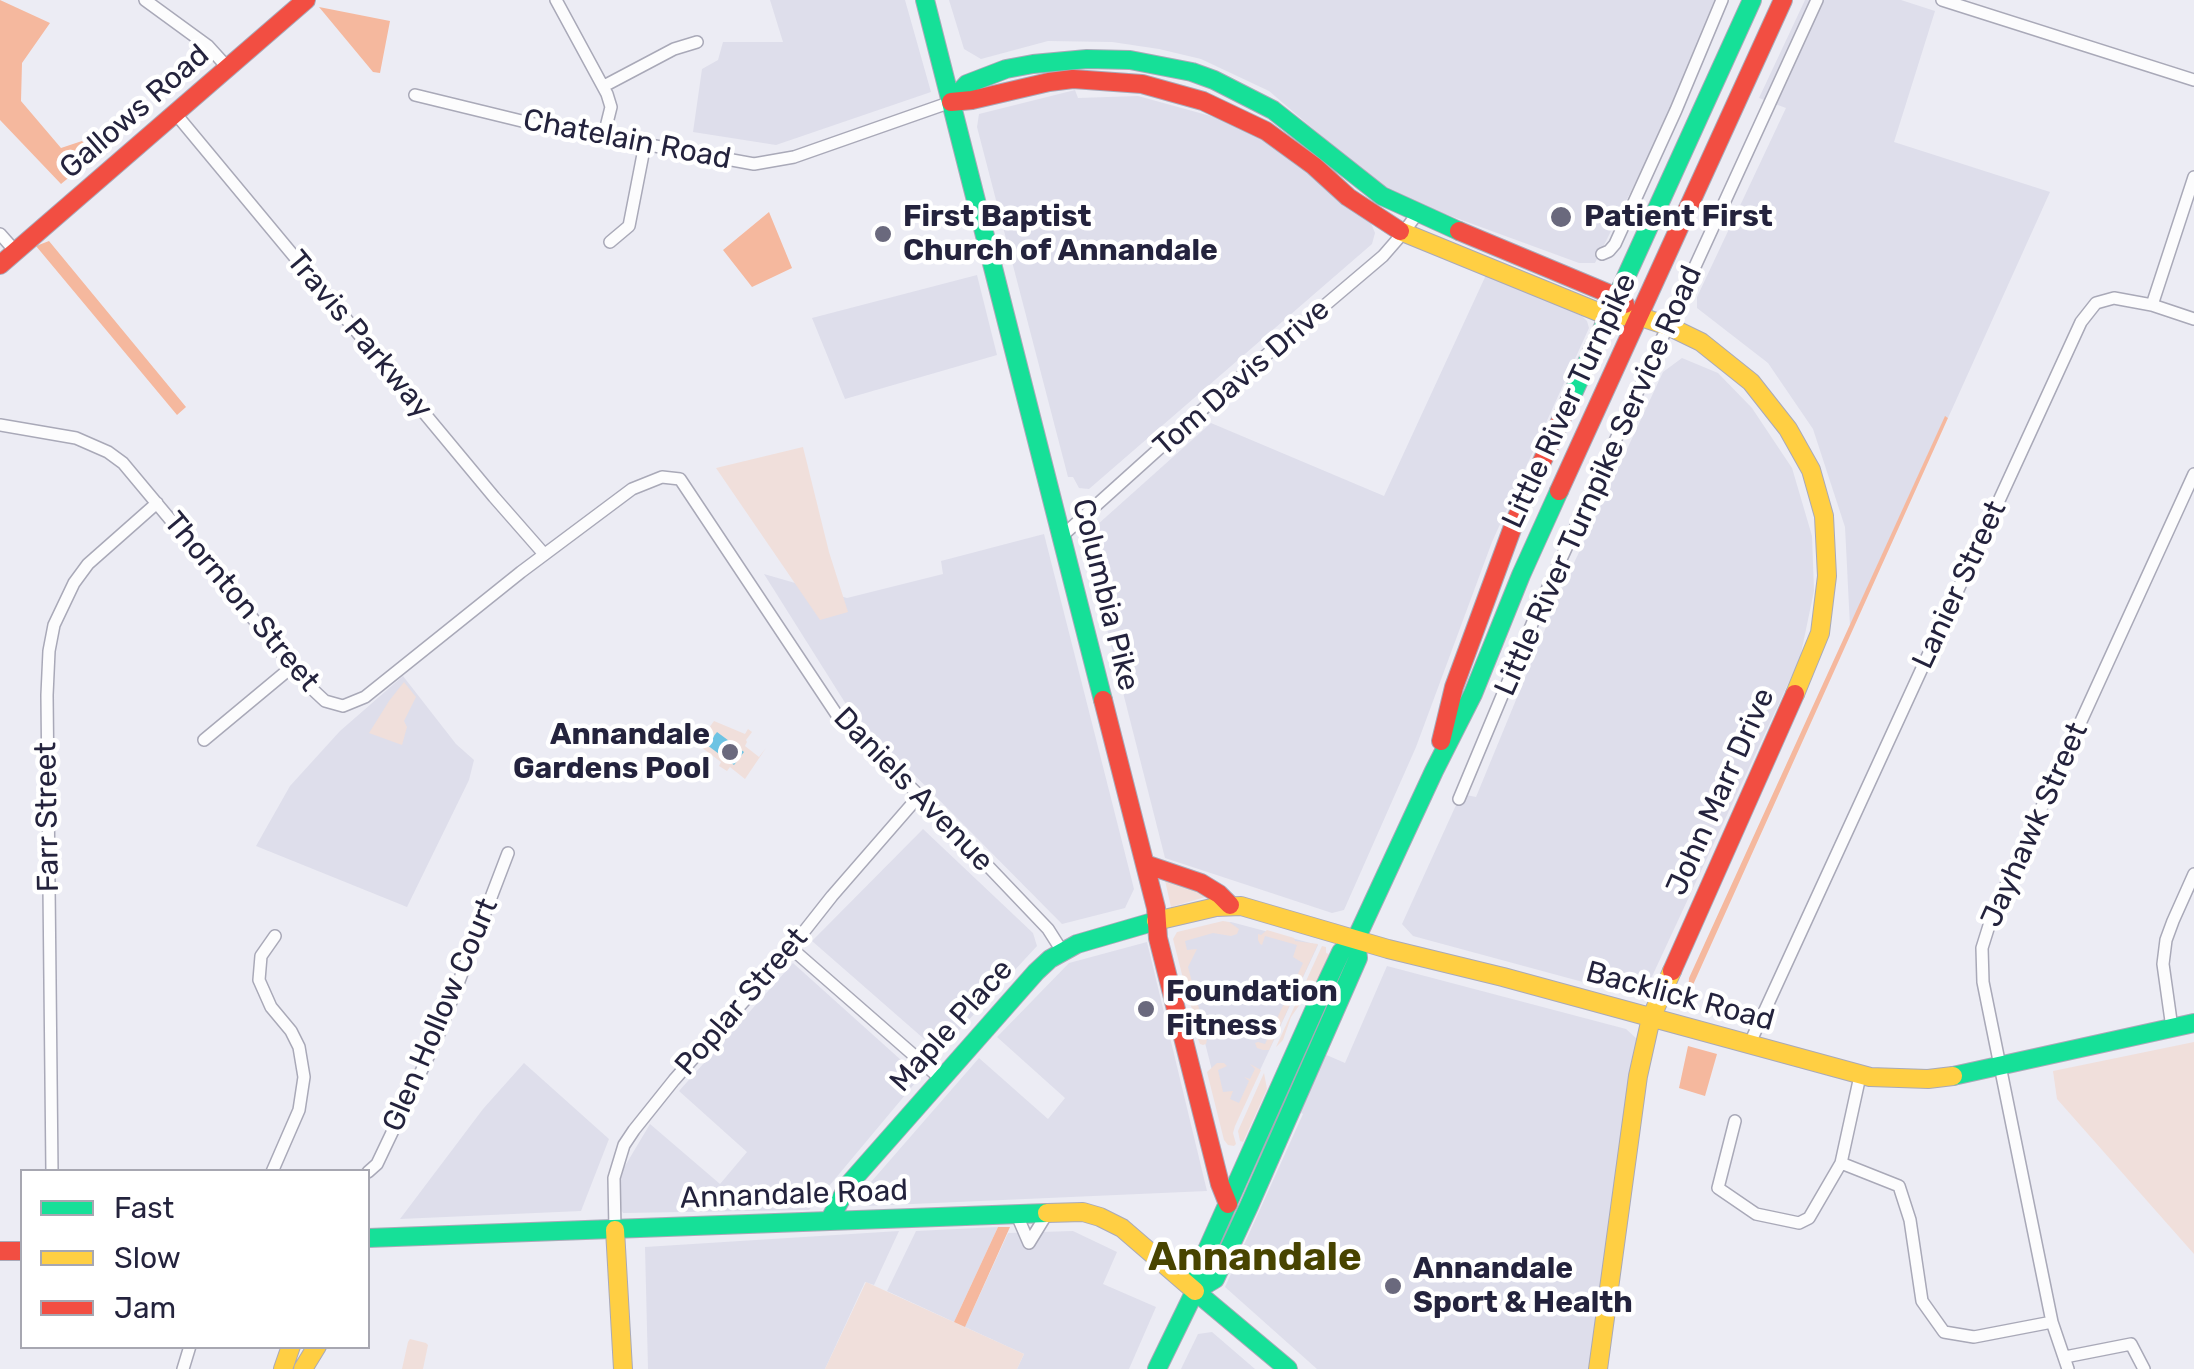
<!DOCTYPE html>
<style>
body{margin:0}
#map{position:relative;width:2194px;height:1369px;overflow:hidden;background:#ececf4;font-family:Rubik,sans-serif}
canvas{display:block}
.legend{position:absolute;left:20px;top:1169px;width:350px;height:180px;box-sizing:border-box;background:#fff;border:2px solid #a7a7b1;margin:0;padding:12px 18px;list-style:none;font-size:30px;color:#24233d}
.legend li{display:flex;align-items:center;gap:20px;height:50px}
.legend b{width:50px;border:2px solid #a7a7b1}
</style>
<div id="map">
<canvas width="2194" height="1369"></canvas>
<ul class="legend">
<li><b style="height:12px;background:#16e098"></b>Fast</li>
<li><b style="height:12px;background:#ffcf43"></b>Slow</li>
<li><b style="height:12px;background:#f24e42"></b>Jam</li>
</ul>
</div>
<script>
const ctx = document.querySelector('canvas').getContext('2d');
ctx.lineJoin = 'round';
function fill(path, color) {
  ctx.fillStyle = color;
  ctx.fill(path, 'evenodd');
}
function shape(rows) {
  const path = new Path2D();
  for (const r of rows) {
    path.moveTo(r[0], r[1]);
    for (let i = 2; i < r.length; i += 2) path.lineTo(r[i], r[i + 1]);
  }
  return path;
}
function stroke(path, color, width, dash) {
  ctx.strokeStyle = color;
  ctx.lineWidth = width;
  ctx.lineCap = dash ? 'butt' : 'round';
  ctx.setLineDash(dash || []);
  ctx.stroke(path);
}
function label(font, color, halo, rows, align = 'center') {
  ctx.font = font + ' Rubik,sans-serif';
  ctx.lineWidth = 9;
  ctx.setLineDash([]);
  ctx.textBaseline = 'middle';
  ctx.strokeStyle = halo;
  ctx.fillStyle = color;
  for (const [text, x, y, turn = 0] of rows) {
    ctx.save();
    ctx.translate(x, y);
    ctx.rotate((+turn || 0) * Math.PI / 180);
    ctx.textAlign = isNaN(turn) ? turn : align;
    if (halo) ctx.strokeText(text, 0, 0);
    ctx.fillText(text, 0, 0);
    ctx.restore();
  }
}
fill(shape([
 [770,0,905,0,931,92,776,145,693,132,702,69,718,60,723,42,783,42],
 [949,0,1727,0,1595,263,1579,263,1388,193,1269,91,1201,59,1159,49,1112,42,1048,41,981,59,964,49],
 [1805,0,1901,0,1935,11,1894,142,2050,192,1948,418,1945,417,1850,626,1845,527,1813,429,1768,363,1697,308,1697,297,1786,108,1759,98],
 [1075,90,1078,98,1138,96,1225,120,1284,147,1371,223,1375,233,1372,244,1089,489,1079,488,1073,477,1068,477,977,127,979,114],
 [977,275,997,355,845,399,812,318],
 [1486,275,1582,316,1587,321,1589,328,1492,542,1416,747,1344,910,1332,913,1165,858,1093,574,1092,538,1097,525,1211,423,1384,496],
 [1682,358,1718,373,1752,408,1792,468,1812,536,1814,591,1800,658,1642,998,1413,936,1402,924,1461,794,1476,797,1560,593,1663,372],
 [1044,534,1134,889,1125,908,1062,924,849,709,764,574,847,598,943,574,941,561],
 [403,676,456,744,474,760,469,780,407,907,256,846,290,786,340,731],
 [923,829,1033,933,1037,946,939,1052,812,941],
 [1231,922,1318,945,1229,1137,1177,933],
 [1147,942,1207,1191,867,1206,864,1190,979,1058,1048,1119,1065,1098,997,1037,1069,963],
 [793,963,911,1069,916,1082,809,1210,623,1213,615,1198,622,1171,650,1124,720,1184,747,1152,679,1091],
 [1387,966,1626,1029,1637,1039,1641,1056,1589,1369,1317,1369,1225,1287,1303,1114,1296,1110,1322,1053,1345,1063],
 [524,1063,609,1139,581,1211,400,1219,483,1109],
 [998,1227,954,1322,887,1291,916,1231],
 [899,1231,874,1285,865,1282,825,1369,648,1369,645,1247],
 [1073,1231,1117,1252,1103,1284,1156,1307,1129,1369,1017,1369,1024,1354,965,1327,1008,1233],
 [1212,1332,1255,1369,1181,1369,1198,1334]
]), '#dedeeb');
fill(shape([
 [803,447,829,552,848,612,820,620,716,468],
 [404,682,416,697,404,721,407,727,402,745,369,733,389,701],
 [714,721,745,734,748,729,752,732,746,740,747,742,745,746,759,757,766,748,745,779,730,767,727,771,719,766,721,762,697,744],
 [1164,876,1206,891,1209,896,1171,907],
 [1223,921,1229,922,1239,929,1237,934,1231,936,1213,933,1185,941,1187,950,1197,949,1188,967,1207,1039,1206,1044,1203,1045,1200,1044,1198,1039,1194,1013,1189,1002,1173,939,1177,932],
 [1267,930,1294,938,1295,941,1318,944,1269,1050,1263,1050,1257,1048,1255,1043,1258,1042,1265,1044,1303,963,1293,957,1297,945,1265,936,1262,945,1260,944,1258,940,1258,934,1261,935],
 [1322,946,1326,947,1326,953,1329,954,1319,977,1291,1017,1283,1040,1276,1047],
 [2194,1042,2194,1254,2057,1099,2053,1071],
 [1217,1063,1224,1063,1227,1066,1218,1070,1223,1092,1233,1091,1230,1099,1239,1103,1249,1081,1244,1077,1250,1079,1255,1069,1250,1064,1261,1070,1235,1126,1233,1133,1236,1144,1234,1146,1228,1145,1224,1140,1207,1072],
 [1264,1073,1267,1089,1243,1142,1240,1141,1238,1131],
 [866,1282,1024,1354,1017,1369,825,1369],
 [410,1339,426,1343,428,1345,423,1369,402,1369,408,1342]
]), '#f0dfdb');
fill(shape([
 [0,0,50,23,22,63,21,101,61,148,82,141,95,156,61,184,0,120],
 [319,7,390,21,380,73,373,72],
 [769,212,792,268,752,287,723,250],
 [49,241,186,407,177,415,36,246],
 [1945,416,1948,418,1688,996,1689,978],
 [1688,1046,1717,1054,1705,1096,1679,1088],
 [998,1227,1010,1227,965,1327,954,1322]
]), '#f5b89e');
fill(shape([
 [717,732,744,752,734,765,707,745]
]), '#6dc3e3');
const street = shape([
 [145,0,208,46,228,68],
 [556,0,607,94,611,107,604,135],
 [1942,0,2194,80],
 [604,86,674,49,697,42],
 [415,95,534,124,754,164,794,157,951,102],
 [175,113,494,497,544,554],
 [0,234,16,252],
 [610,242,629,226,645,144],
 [1602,254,1609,251,1615,244,1676,110,1722,0],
 [2152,305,2194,177],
 [0,425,76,438,108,452,123,463,310,687,325,701,343,706,365,697,521,572,632,489,662,477,680,479,837,715,944,820,1048,929,1062,951],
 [1062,536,1212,401,1383,256,1403,233,1417,214],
 [204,740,293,666],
 [1459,799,1540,605,1817,0],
 [791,948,941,1079],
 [2172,1028,2163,964,2166,940,2173,921,2194,874],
 [1749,1045,2081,322,2096,303,2114,298,2152,305,2194,319],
 [1735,1121,1718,1188,1756,1214,1799,1223,1809,1218,1841,1163,1860,1076],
 [1841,1163,1899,1186,1910,1220,1922,1301,1944,1332,1974,1337,2052,1322],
 [52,1172,47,695,49,651,54,625,74,583,88,564,157,503],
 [272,1172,299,1110,304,1077,299,1047,291,1031,271,1007,259,980,261,956,275,936],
 [368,1172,377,1164,438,1036,508,853],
 [1016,1213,1029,1243],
 [615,1230,614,1178,624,1145,634,1130,674,1080,791,948,832,896,919,796],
 [1029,1243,1048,1212],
 [2065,1357,2131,1344,2144,1369],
 [183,1369,190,1346],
 [2068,1369,2052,1322,1983,982,1982,948,1992,916,2194,474]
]);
const fast = shape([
 [925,0,1103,700],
 [951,102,967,84,1006,69,1033,64,1087,59,1130,60,1192,72,1214,80,1273,110,1382,196,1459,231],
 [1570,400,1752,0],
 [1953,1076,2194,1023],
 [829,1221,849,1184,1036,972,1050,959,1077,944,1156,921],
 [368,1238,1047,1213],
 [1195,1291,1288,1369],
 [1195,1291,1215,1279,1249,1206,1358,958,1356,939],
 [1157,1369,1195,1291,1199,1268,1324,988,1341,952,1356,939,1434,771,1473,694,1521,575,1559,491]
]);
const slow = shape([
 [1400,231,1608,316,1638,316,1668,326,1701,342,1751,382,1788,429,1811,470,1824,516,1827,576,1820,633,1795,694],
 [1156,921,1216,907,1241,906,1388,949,1503,977,1870,1077,1928,1079,1953,1076],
 [1047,1213,1083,1212,1100,1217,1122,1228,1195,1291],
 [615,1230,623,1369],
 [283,1369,291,1346],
 [303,1369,317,1346],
 [1598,1369,1638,1076,1651,1018,1672,971]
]);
const jam = shape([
 [951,102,972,100,1049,82,1073,79,1142,84,1203,101,1266,131,1314,166,1348,197,1400,231],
 [1459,231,1617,297,1625,304],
 [0,265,306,0],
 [1559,491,1783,0],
 [1103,700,1156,908,1158,938,1220,1184,1228,1204],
 [1441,741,1454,687,1515,521,1570,400],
 [1145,864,1201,883,1219,894,1230,905],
 [1672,971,1795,694],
 [0,1251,22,1251]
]);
stroke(street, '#a9a9b8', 14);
stroke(fast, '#a9a9b8', 20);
stroke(slow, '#a9a9b8', 20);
stroke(jam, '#a9a9b8', 20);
stroke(street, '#fcfcfd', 11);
stroke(fast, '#16e098', 18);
stroke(slow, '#ffcf43', 18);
stroke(jam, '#f24e42', 18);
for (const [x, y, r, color] of [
 [1561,217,12,"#6a697d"],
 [883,234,10,"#6a697d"],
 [730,752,10,"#6a697d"],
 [1146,1009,10,"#6a697d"],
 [1393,1286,10,"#6a697d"]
]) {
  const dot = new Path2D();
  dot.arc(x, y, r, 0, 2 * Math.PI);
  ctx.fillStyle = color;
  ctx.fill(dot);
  stroke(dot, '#fff', 4);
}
label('30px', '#24233d', '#fff', [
 ["Gallows Road",135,112,-41],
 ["Chatelain Road",627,140,11],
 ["Travis Parkway",359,335,50],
 ["Tom Davis Drive",1242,378,-41],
 ["Little River Turnpike",1570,401,-65],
 ["Little River Turnpike Service Road",1599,481,-66],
 ["Lanier Street",1960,585,-65],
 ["Columbia Pike",1105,595,76],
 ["Thornton Street",241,602,50],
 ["Daniels Avenue",913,790,46],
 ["John Marr Drive",1721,792,-66],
 ["Farr Street",48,817,-91],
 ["Jayhawk Street",2035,825,-66],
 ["Backlick Road",1680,997,15],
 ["Poplar Street",742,1002,-49],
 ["Glen Hollow Court",441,1015,-67],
 ["Maple Place",952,1026,-48],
 ["Annandale Road",794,1195,-2]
]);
label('bold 30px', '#24233d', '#fff', [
 ["First Baptist",903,217],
 ["Church of Annandale",903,251],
 ["Patient First",1584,217],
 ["Annandale",710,735,"right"],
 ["Gardens Pool",710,769,"right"],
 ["Foundation",1166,992],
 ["Fitness",1166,1026],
 ["Annandale",1413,1269],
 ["Sport & Health",1413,1303]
], 'left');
label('bold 40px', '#484400', '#fff', [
 ["Annandale",1255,1258]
]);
</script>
